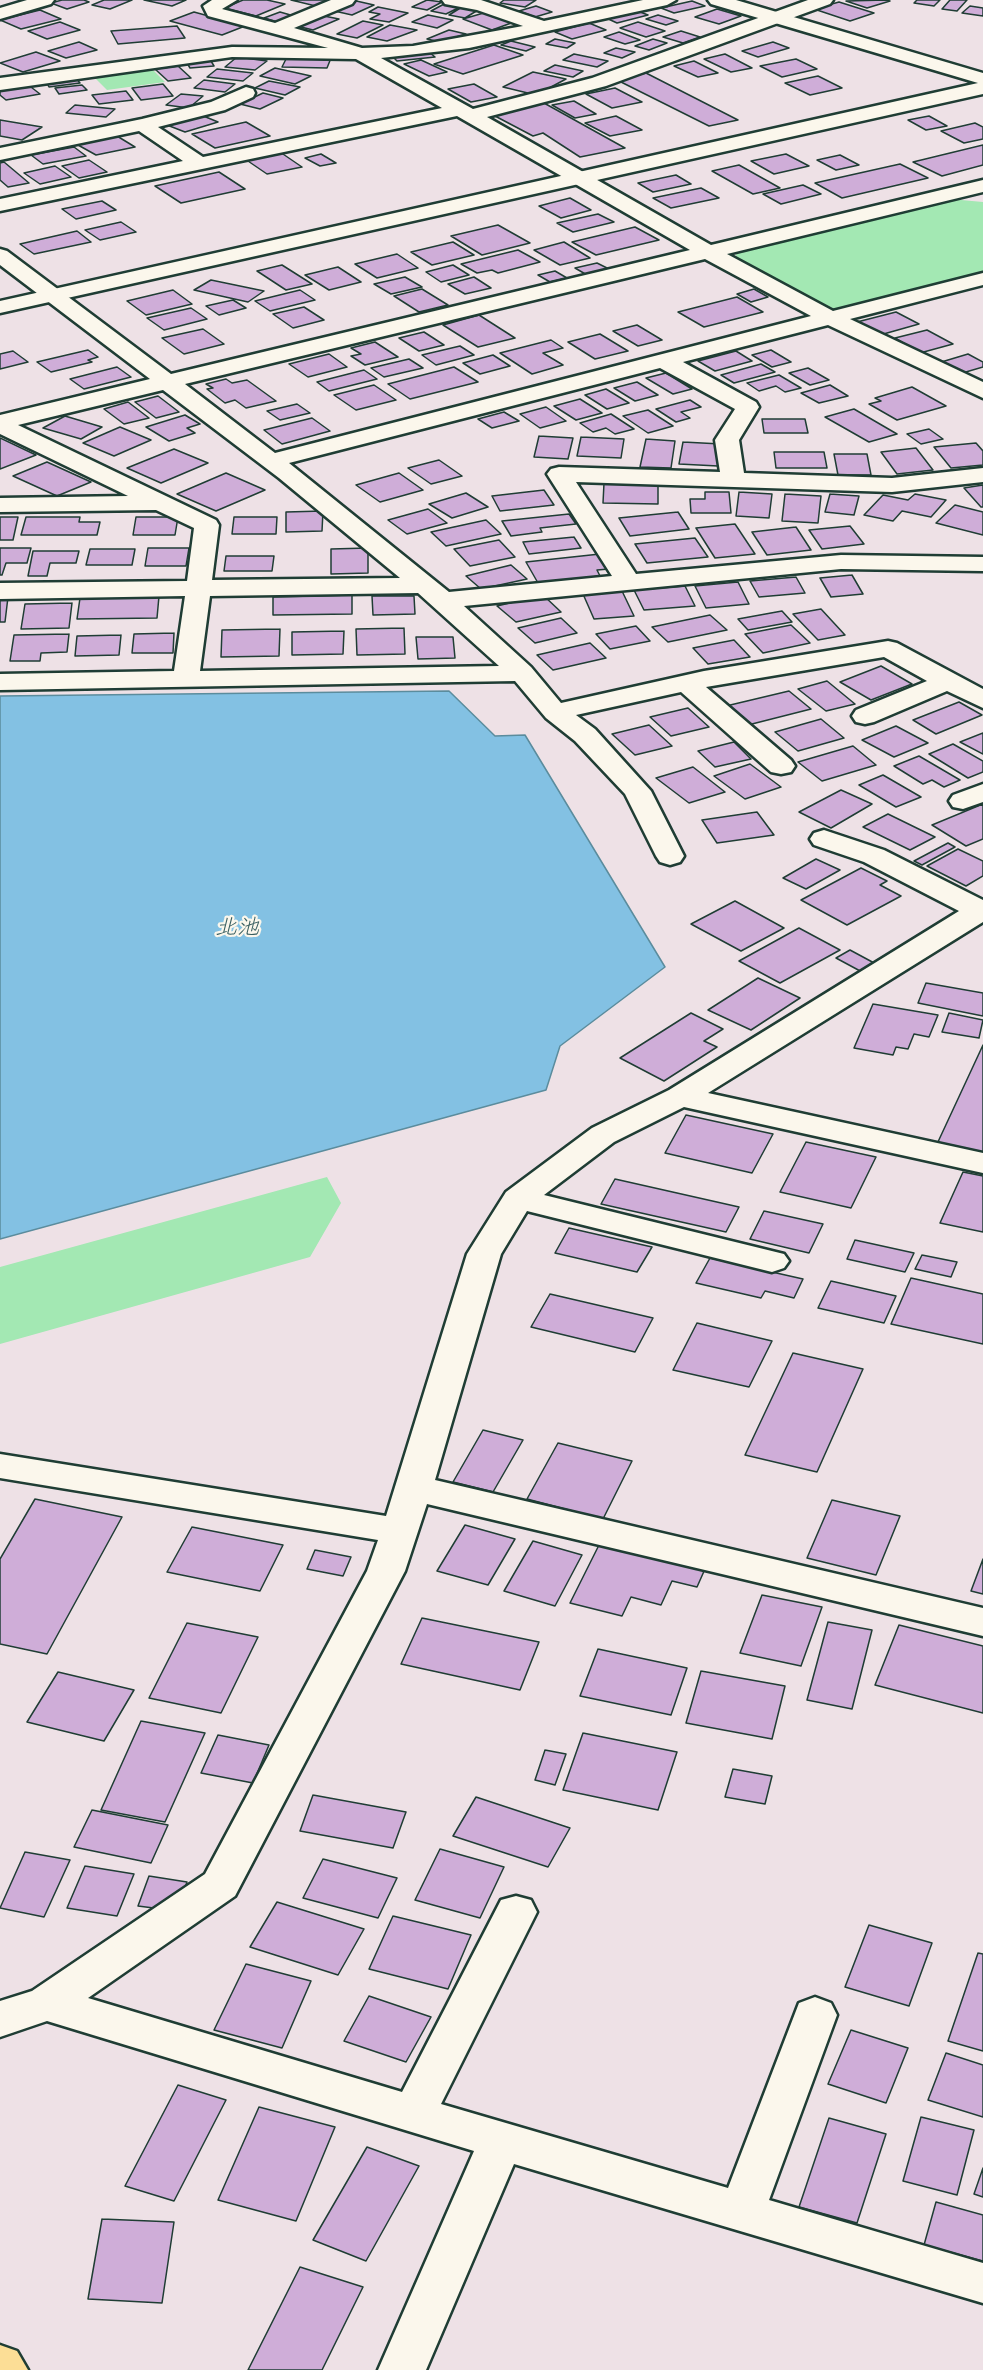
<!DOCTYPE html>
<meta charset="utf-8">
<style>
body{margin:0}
canvas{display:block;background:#eee1e6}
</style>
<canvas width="983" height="2370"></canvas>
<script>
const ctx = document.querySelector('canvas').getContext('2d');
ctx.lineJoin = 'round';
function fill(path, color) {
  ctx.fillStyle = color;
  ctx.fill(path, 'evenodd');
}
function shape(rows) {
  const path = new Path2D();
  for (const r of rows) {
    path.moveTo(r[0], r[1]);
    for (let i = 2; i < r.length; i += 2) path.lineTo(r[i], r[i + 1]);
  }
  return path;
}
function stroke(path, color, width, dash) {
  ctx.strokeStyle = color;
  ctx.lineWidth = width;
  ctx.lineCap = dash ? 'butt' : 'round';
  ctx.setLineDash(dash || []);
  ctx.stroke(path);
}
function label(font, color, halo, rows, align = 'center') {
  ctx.font = font + ' "Indie Flower","Klee One",sans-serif';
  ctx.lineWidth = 4.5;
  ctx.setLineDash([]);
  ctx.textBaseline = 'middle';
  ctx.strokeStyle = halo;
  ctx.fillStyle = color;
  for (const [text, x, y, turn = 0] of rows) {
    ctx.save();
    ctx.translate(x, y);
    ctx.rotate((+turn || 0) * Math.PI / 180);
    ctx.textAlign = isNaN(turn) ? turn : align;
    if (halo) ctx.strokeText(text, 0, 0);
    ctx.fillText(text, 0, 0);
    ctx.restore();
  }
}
fill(shape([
 [149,66,165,82,107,90,91,74],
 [950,199,983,202,983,273,841,309,823,308,735,258,738,249],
 [327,1177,341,1203,310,1257,0,1344,0,1267]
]), '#a3e8b3');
const water = shape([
 [449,691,495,736,525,735,665,967,560,1046,546,1090,0,1239,0,696,449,691]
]);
fill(water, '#83c1e3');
stroke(water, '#5b8c9d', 1.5);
const building = shape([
 [62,0,84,0,89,2,67,9,51,3,62,0],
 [104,0,132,0,110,9,92,5,104,0],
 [144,0,186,0,172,6,144,0],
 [243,0,267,0,285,4,256,16,224,8,243,0],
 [291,0,335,0,320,7,291,0],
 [352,0,374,5,352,15,330,10,352,0],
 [427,0,442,2,427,10,412,7,427,0],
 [504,0,536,0,525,7,500,3,504,0],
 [886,0,890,1,867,8,846,1,886,0],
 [917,0,940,0,934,6,914,3,917,0],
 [950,0,967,0,957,11,942,9,950,0],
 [692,1,705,6,674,13,661,8,692,1],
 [839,2,874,13,850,21,814,9,839,2],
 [446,3,462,6,446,14,431,11,446,3],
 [536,6,552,12,535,17,519,11,536,6],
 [970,6,983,8,983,16,962,13,970,6],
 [378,7,408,13,389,22,370,19,380,14,369,12,378,7],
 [462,7,478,10,465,18,449,15,462,7],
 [717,9,741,16,719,24,695,17,717,9],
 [40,10,61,19,21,29,0,20,40,10],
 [635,10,648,15,617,23,604,17,635,10],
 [194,12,245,26,222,35,170,21,194,12],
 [280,12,294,16,277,22,264,18,280,12],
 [487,12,514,22,492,30,463,19,487,12],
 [319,15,339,19,313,30,293,25,319,15],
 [428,15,453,20,437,28,412,22,428,15],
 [658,15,678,21,666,25,646,19,658,15],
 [363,21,383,25,357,38,337,34,363,21],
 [60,22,80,30,47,39,28,31,60,22],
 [638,22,665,31,646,37,620,28,638,22],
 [589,23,606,30,572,39,555,32,589,23],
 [390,25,417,30,387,41,367,37,390,25],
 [177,26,185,38,118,44,111,31,177,26],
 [449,30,466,34,440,42,427,39,449,30],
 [681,31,700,37,683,43,663,37,681,31],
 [619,32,640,40,625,44,604,37,619,32],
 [555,39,575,43,567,48,546,44,555,39],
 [653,39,667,43,649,50,635,46,653,39],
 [511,41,535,47,526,51,501,45,511,41],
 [79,42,97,50,66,58,48,51,79,42],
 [773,42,789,48,758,57,742,51,773,42],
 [494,45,523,55,463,74,434,64,494,45],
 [616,48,635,52,622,58,604,53,616,48],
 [36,52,60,61,23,72,0,63,36,52],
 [429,52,435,57,397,61,392,56,429,52],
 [574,54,608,61,597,67,563,60,574,54],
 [725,54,752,68,731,72,704,59,725,54],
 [237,57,267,61,255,70,225,67,237,57],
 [287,57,331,58,327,68,282,67,287,57],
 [796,59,817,69,782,77,760,66,796,59],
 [421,60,447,72,429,76,404,64,421,60],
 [211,61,214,66,190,68,187,63,211,61],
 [694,61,718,73,698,77,674,66,694,61],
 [555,65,583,71,573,77,544,71,555,65],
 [178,66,191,78,168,81,155,69,178,66],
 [275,68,311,76,295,84,260,76,275,68],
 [217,69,253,73,243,81,207,77,217,69],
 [533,72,566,79,536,95,503,87,533,72],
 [646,73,738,120,709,126,617,80,646,73],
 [818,76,842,88,810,95,785,83,818,76],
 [75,77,80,83,49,87,45,80,75,77],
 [204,80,235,84,225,92,194,88,204,80],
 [269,81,300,87,285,95,255,88,269,81],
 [27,84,40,94,6,100,0,95,0,88,27,84],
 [163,84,173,96,141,100,132,88,163,84],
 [474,84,497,97,471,102,448,89,474,84],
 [82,85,87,90,59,94,55,88,82,85],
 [615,88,642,102,612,108,586,94,615,88],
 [126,91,133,100,99,104,92,95,126,91],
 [263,93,283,98,260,109,240,104,263,93],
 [181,94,203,96,189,108,166,105,181,94],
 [574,101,596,114,575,118,552,105,574,101],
 [544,103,625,148,580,157,543,133,533,136,495,116,544,103],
 [75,105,115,109,106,117,66,113,75,105],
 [201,115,218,122,185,132,167,125,201,115],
 [616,116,642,130,610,136,585,123,616,116],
 [929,116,947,126,926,130,908,120,929,116],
 [0,120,42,127,22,140,0,136,0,120],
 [246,122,270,136,215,148,192,134,246,122],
 [975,123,983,127,983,139,964,143,941,131,975,123],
 [117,136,135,147,96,155,78,145,117,136],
 [983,145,983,165,942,176,913,162,983,145],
 [74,147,86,156,43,164,31,155,74,147],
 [280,152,302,167,267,174,245,159,280,152],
 [321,154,336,163,320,166,305,158,321,154],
 [786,154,809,166,774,174,751,161,786,154],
 [840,155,859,165,836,170,817,160,840,155],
 [89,160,107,172,79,178,62,166,89,160],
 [4,162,29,183,8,187,0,180,0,163,4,162],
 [900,164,928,178,842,198,815,183,900,164],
 [739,165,780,188,753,194,712,171,739,165],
 [55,166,71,177,40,184,24,173,55,166],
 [219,172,245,189,181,203,155,186,219,172],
 [676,175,691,184,653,192,638,183,676,175],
 [803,185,821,194,781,204,763,194,803,185],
 [701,188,719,198,671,208,653,198,701,188],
 [570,198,591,210,561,218,539,206,570,198],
 [102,201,116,210,76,219,62,209,102,201],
 [598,214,614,222,573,232,557,223,598,214],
 [121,222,136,232,100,240,85,230,121,222],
 [498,225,530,243,482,255,451,236,498,225],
 [635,227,659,240,596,255,572,242,635,227],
 [77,231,91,242,34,254,20,244,77,231],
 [453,242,474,255,432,265,411,252,453,242],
 [564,242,590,258,560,265,534,250,564,242],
 [518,250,540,262,498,273,492,270,477,273,461,264,518,250],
 [397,254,418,268,377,278,355,264,397,254],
 [597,263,609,269,587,275,575,268,597,263],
 [282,265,312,284,286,290,257,271,282,265],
 [453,265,469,275,441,282,426,272,453,265],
 [338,267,361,282,329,290,305,275,338,267],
 [555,271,567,278,550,282,538,275,555,271],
 [405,277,422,287,391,294,374,284,405,277],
 [474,277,491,288,465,294,448,284,474,277],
 [211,280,264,291,248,302,194,290,211,280],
 [422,289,448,305,419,312,394,296,422,289],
 [754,289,768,297,751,302,737,294,754,289],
 [173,290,192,304,146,315,127,301,173,290],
 [300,290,315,300,270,311,255,301,300,290],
 [737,297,763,312,704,327,678,312,737,297],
 [233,300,246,308,219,315,206,306,233,300],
 [304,307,324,320,293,328,273,314,304,307],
 [191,308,207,319,164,330,147,318,191,308],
 [896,312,919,324,880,335,857,322,896,312],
 [479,315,515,338,478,347,443,325,479,315],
 [637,325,662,340,638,346,613,331,637,325],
 [203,329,224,344,184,354,162,338,203,329],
 [927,330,953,344,920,353,895,338,927,330],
 [424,332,444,345,419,351,399,338,424,332],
 [600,334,628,351,595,359,568,342,600,334],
 [551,340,563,348,543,353,563,365,532,374,500,353,551,340],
 [375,342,398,357,365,365,351,356,361,354,351,348,375,342],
 [460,346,474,355,436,365,422,355,460,346],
 [88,350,98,357,88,360,92,362,51,372,37,362,88,350],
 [771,350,791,362,772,367,752,355,771,350],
 [13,351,28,362,0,369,0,354,13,351],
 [736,351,752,361,715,371,698,361,736,351],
 [329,354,347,367,308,377,289,364,329,354],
 [968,354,983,362,983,367,959,374,938,363,968,354],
 [493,355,510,366,480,374,463,363,493,355],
 [409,359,423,368,384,377,371,368,409,359],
 [761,364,775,372,734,383,721,375,761,364],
 [117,367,131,377,84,389,70,379,117,367],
 [454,367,478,382,410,399,388,384,454,367],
 [808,368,829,380,810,385,789,373,808,368],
 [364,370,377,379,329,391,317,382,364,370],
 [666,373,692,389,673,394,646,378,666,373],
 [779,375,801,388,785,392,776,386,759,391,747,383,779,375],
 [226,379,232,383,247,380,276,401,246,408,235,400,225,403,207,389,213,388,206,384,226,379],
 [637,382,658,395,635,401,614,388,637,382],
 [374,385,396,400,356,410,334,395,374,385],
 [830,385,848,396,819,403,801,393,830,385],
 [912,387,946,406,897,420,869,404,881,401,875,398,912,387],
 [606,389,629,403,607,409,585,395,606,389],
 [158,396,179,412,156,418,135,402,158,396],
 [580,399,602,413,576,420,554,406,580,399],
 [690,400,701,407,681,412,690,418,676,422,656,409,690,400],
 [128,402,149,418,124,424,104,409,128,402],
 [297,404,310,413,280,420,267,411,297,404],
 [546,407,566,421,540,428,520,414,546,407],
 [854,409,897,434,869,442,825,417,854,409],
 [648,410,673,426,648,433,623,416,648,410],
 [504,412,519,421,492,428,478,419,504,412],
 [611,414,634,429,615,434,606,428,593,432,580,423,611,414],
 [185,415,200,424,187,428,195,433,169,441,146,427,185,415],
 [65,416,102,427,81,439,43,428,65,416],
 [312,418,330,431,282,444,264,430,312,418],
 [762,419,805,419,808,433,764,433,762,419],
 [120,427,151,440,114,456,83,443,120,427],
 [929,429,943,439,921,444,907,434,929,429],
 [539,436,573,438,568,459,534,457,539,436],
 [581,437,624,439,621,458,577,456,581,437],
 [0,438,36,455,0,469,0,438],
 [646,439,675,441,671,468,640,467,646,439],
 [683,442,721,444,718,466,679,464,683,442],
 [976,443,983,451,983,465,951,468,934,447,976,443],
 [916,448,933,470,897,474,881,452,916,448],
 [174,449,208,463,161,483,127,468,174,449],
 [774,452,824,452,827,468,776,468,774,452],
 [834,454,867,454,871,475,838,475,834,454],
 [439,460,462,476,431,484,408,468,439,460],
 [47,462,91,482,57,496,13,476,47,462],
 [226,473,265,490,216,511,177,494,226,473],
 [399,473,423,490,380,502,356,485,399,473],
 [604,483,658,484,658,504,603,503,604,483],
 [983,485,983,507,981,507,964,488,983,485],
 [544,490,554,505,500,511,492,496,544,490],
 [705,492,729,492,731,513,691,513,690,499,705,499,705,492],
 [739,492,772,494,769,518,736,516,739,492],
 [466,493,488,507,452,518,429,504,466,493],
 [785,494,821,496,818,523,782,521,785,494],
 [830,494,859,496,854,515,825,512,830,494],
 [915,494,946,500,931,517,902,511,893,521,864,515,883,495,908,500,915,494],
 [955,505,983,512,983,535,936,523,955,505],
 [428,509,447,523,407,534,388,520,428,509],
 [323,511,322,531,286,532,286,512,323,511],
 [678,512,689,529,630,536,619,518,678,512],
 [569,514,576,524,540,528,542,532,511,536,502,521,569,514],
 [0,517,18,517,13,540,0,540,0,517],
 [26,517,80,517,79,522,100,522,97,535,21,535,26,517],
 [136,517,178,517,175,535,133,535,136,517],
 [234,517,277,517,276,534,232,534,234,517],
 [486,520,501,534,446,546,431,532,486,520],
 [735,524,755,554,715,558,696,528,735,524],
 [850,526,864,544,822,549,809,530,850,526],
 [796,527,811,550,767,555,752,532,796,527],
 [574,537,581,548,529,554,523,542,574,537],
 [695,538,708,557,647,563,635,544,695,538],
 [499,540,515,557,470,566,454,549,499,540],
 [0,548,31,548,27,563,6,563,2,575,0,575,0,548],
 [148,548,189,548,186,566,145,566,148,548],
 [368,548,368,573,331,574,331,549,368,548],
 [90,549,135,549,132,565,86,565,90,549],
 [33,551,79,551,76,563,50,563,47,576,28,576,33,551],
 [600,554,609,569,597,570,600,576,538,583,526,562,600,554],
 [226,556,274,556,272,571,224,571,226,556],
 [511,565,527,579,481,589,466,576,511,565],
 [852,575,863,594,831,597,820,578,852,575],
 [796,577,805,593,759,597,750,581,796,577],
 [738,582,749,604,706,608,695,586,738,582],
 [685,586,695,606,644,610,634,590,685,586],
 [622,591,634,616,594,619,583,594,622,591],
 [352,595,352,614,273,615,273,597,352,595],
 [543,595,561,612,516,622,497,606,543,595],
 [159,596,157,618,77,619,80,598,159,596],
 [372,596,414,596,415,614,373,615,372,596],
 [0,597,8,597,5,622,0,622,0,597],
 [72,603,69,628,21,629,25,604,72,603],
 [821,609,845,635,818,640,793,614,821,609],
 [782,611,792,622,748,630,738,619,782,611],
 [710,615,727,630,668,642,652,627,710,615],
 [561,618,577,633,535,643,518,628,561,618],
 [791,625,810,643,763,653,745,634,791,625],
 [636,626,650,641,610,649,596,634,636,626],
 [404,628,405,654,357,655,356,629,404,628],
 [280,629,279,656,221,657,222,630,280,629],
 [344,631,343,654,292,655,292,632,344,631],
 [174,633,173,653,132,653,134,634,174,633],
 [69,634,67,652,41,653,40,661,10,661,14,635,69,634],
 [121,635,119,655,75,656,77,636,121,635],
 [416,637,453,637,455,658,418,659,416,637],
 [734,640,750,657,708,664,693,648,734,640],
 [590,643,606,658,553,670,537,655,590,643],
 [881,666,912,684,871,700,840,682,881,666],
 [827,681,855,704,826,711,798,689,827,681],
 [789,691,811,709,748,725,726,706,789,691],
 [959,702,982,715,936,734,913,720,959,702],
 [688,708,709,727,671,736,650,717,688,708],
 [821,719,844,738,798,751,775,732,821,719],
 [649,725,672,746,635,755,612,734,649,725],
 [896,726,928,743,894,757,862,740,896,726],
 [983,733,983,754,960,742,983,733],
 [734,742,751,759,715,767,698,751,734,742],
 [953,744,983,761,983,772,968,778,929,754,953,744],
 [853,746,876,765,822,781,798,762,853,746],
 [919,756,960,780,944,787,932,780,923,784,894,766,919,756],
 [750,764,781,787,745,799,714,776,750,764],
 [693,767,725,792,689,803,656,778,693,767],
 [883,775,921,797,896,807,859,785,883,775],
 [841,790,872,804,831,828,799,812,841,790],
 [983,804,983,839,966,846,932,825,983,804],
 [757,812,774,835,717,843,702,820,757,812],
 [888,814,935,837,910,850,863,827,888,814],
 [948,843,955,847,922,865,914,861,948,843],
 [958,849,983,861,983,876,966,886,927,866,958,849],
 [816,859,840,870,806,889,783,878,816,859],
 [861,868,887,881,880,885,901,896,847,925,801,900,861,868],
 [735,901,784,928,741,951,691,924,735,901],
 [799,928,840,950,780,983,739,961,799,928],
 [850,950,876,964,862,972,836,958,850,950],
 [758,978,800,998,751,1030,708,1010,758,978],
 [926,983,983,993,983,1016,918,1003,926,983],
 [873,1004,938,1015,929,1037,914,1034,908,1049,896,1047,893,1055,854,1048,873,1004],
 [691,1013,723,1029,704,1041,717,1047,664,1081,620,1058,691,1013],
 [949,1013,983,1020,979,1038,942,1032,949,1013],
 [983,1045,983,1153,937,1144,983,1045],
 [686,1115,773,1134,752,1173,665,1153,686,1115],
 [806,1142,876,1157,851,1208,780,1192,806,1142],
 [963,1172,983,1176,983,1232,940,1223,963,1172],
 [615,1179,739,1207,726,1232,601,1204,615,1179],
 [764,1211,823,1224,809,1253,750,1239,764,1211],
 [569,1228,652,1247,637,1272,555,1253,569,1228],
 [855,1240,914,1253,905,1272,847,1259,855,1240],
 [922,1255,957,1262,951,1277,915,1269,922,1255],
 [710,1258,803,1279,794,1298,765,1291,761,1298,696,1283,710,1258],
 [911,1278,983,1294,983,1344,891,1324,911,1278],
 [831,1281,896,1296,884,1323,818,1308,831,1281],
 [550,1294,653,1318,635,1352,531,1327,550,1294],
 [697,1323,772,1341,749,1387,673,1370,697,1323],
 [793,1353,863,1369,817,1472,745,1455,793,1353],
 [483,1430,523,1440,493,1492,453,1482,483,1430],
 [558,1443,632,1461,603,1519,527,1499,558,1443],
 [35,1499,122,1517,47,1654,0,1644,0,1559,35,1499],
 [832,1500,900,1516,876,1575,807,1558,832,1500],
 [465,1525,515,1539,488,1585,437,1571,465,1525],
 [192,1527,283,1545,260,1591,167,1572,192,1527],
 [533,1541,582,1555,555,1606,504,1591,533,1541],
 [600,1543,705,1569,697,1587,672,1581,661,1605,631,1597,622,1616,570,1603,600,1543],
 [315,1550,351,1557,343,1576,307,1569,315,1550],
 [983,1559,983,1594,971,1591,983,1559],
 [762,1595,822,1607,801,1666,740,1653,762,1595],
 [422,1618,539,1642,520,1690,401,1664,422,1618],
 [828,1622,872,1630,852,1709,807,1700,828,1622],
 [187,1623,258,1637,221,1713,149,1698,187,1623],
 [899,1625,983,1646,983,1713,875,1685,899,1625],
 [598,1649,687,1668,671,1715,580,1696,598,1649],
 [701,1671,785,1686,772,1739,686,1723,701,1671],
 [58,1672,134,1690,104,1741,27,1722,58,1672],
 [141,1721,205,1733,165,1822,101,1810,141,1721],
 [583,1733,677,1752,658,1810,563,1790,583,1733],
 [218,1735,269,1745,253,1783,201,1773,218,1735],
 [545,1750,566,1754,555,1785,535,1780,545,1750],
 [733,1769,772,1776,765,1804,725,1797,733,1769],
 [313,1795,406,1812,393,1848,300,1831,313,1795],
 [476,1797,570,1828,548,1867,453,1836,476,1797],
 [92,1810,168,1825,151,1863,74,1847,92,1810],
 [440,1849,504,1867,480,1918,415,1900,440,1849],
 [25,1852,70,1860,44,1917,0,1908,25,1852],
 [323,1859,397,1878,378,1918,303,1898,323,1859],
 [85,1866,134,1874,117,1916,67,1908,85,1866],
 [149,1876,187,1882,177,1911,138,1906,149,1876],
 [277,1902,364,1929,338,1975,250,1947,277,1902],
 [393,1916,471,1935,448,1989,369,1969,393,1916],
 [869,1925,932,1943,909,2006,845,1987,869,1925],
 [978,1953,983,1954,983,2051,948,2041,978,1953],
 [246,1964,311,1981,282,2048,214,2030,246,1964],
 [369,1996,431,2017,406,2062,344,2041,369,1996],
 [851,2030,908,2048,886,2103,828,2084,851,2030],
 [946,2053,983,2065,983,2117,928,2100,946,2053],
 [178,2085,226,2100,174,2201,125,2186,178,2085],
 [259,2107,335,2127,296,2221,218,2200,259,2107],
 [921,2117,974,2130,957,2195,903,2181,921,2117],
 [829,2118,886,2134,857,2223,799,2207,829,2118],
 [367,2147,419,2166,366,2261,313,2240,367,2147],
 [983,2168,983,2197,974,2194,983,2168],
 [936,2202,983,2215,983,2261,924,2245,936,2202],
 [102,2219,174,2222,162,2303,88,2299,102,2219],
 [300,2267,363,2287,322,2370,248,2370,300,2267]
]);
fill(building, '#cfadd8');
stroke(building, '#1f3d34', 1.5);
const street = shape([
 [27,0,54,0,51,4,0,19,0,8,27,0],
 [212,0,237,0,222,9,275,23,331,0,355,0,352,4,294,28,362,48,413,46,523,26,477,10,445,4,442,0,481,0,544,21,643,0,676,0,667,5,469,48,381,58,473,109,592,78,808,0,833,0,830,4,606,86,487,117,711,245,983,180,983,192,727,254,833,311,983,273,983,285,850,319,983,382,983,398,828,325,683,362,756,402,759,407,739,440,744,473,892,478,983,468,983,482,892,492,576,482,636,574,841,555,983,557,983,571,841,569,464,606,531,667,561,703,704,671,888,641,897,643,983,689,983,708,947,691,874,722,865,724,856,722,852,716,856,710,927,681,884,657,706,687,791,760,795,766,791,772,781,774,771,772,681,692,576,715,595,729,651,791,684,856,680,862,670,865,660,862,656,856,625,794,575,741,546,718,515,681,0,690,0,674,174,671,185,596,0,599,0,583,187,581,194,528,156,510,0,512,0,498,128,496,0,434,0,415,150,379,0,265,0,249,7,251,171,374,690,250,457,116,0,211,0,199,183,161,139,131,0,160,0,148,142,119,211,102,246,87,253,89,255,93,253,97,225,110,158,127,203,157,442,108,356,59,232,57,0,90,0,78,232,47,328,48,208,16,203,6,212,0],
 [705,259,811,316,275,453,185,384,705,259],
 [660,368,735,409,715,440,720,472,559,467,551,469,547,474,612,576,449,592,289,463,660,368],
 [163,390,279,478,400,578,212,580,219,525,216,520,18,425,163,390],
 [418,593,499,666,200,671,210,596,418,593],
 [983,784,983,802,963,809,953,807,949,801,953,795,983,784],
 [824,830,884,850,983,900,983,922,708,1093,983,1153,983,1173,684,1107,614,1142,544,1195,784,1254,789,1261,784,1268,772,1272,527,1211,501,1254,435,1480,983,1608,983,1636,427,1504,405,1571,235,1896,88,1998,402,2092,501,1900,516,1896,531,1900,537,1912,441,2104,728,2188,799,2003,815,1997,831,2003,837,2015,769,2200,983,2263,983,2303,514,2164,426,2370,378,2370,474,2151,47,2021,0,2037,0,2001,32,1991,205,1874,367,1571,378,1540,0,1478,0,1454,386,1516,467,1254,506,1192,592,1128,669,1090,959,911,864,862,814,845,810,839,814,833,824,830]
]);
const secondary = shape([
 [708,0,736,0,983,73,983,94,0,313,0,301,978,83,711,4,708,0]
]);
const highway = shape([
 [0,2345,17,2351,28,2370,0,2370,0,2345]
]);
stroke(street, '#1f3d34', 5);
stroke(secondary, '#1f3d34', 5);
stroke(highway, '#1f3d34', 5);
fill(street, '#fbf7ec');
fill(secondary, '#fbf7ec');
fill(highway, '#fcde96');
label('italic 22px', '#385e60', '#fbf7ec', [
 ["北池",237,930]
]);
</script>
